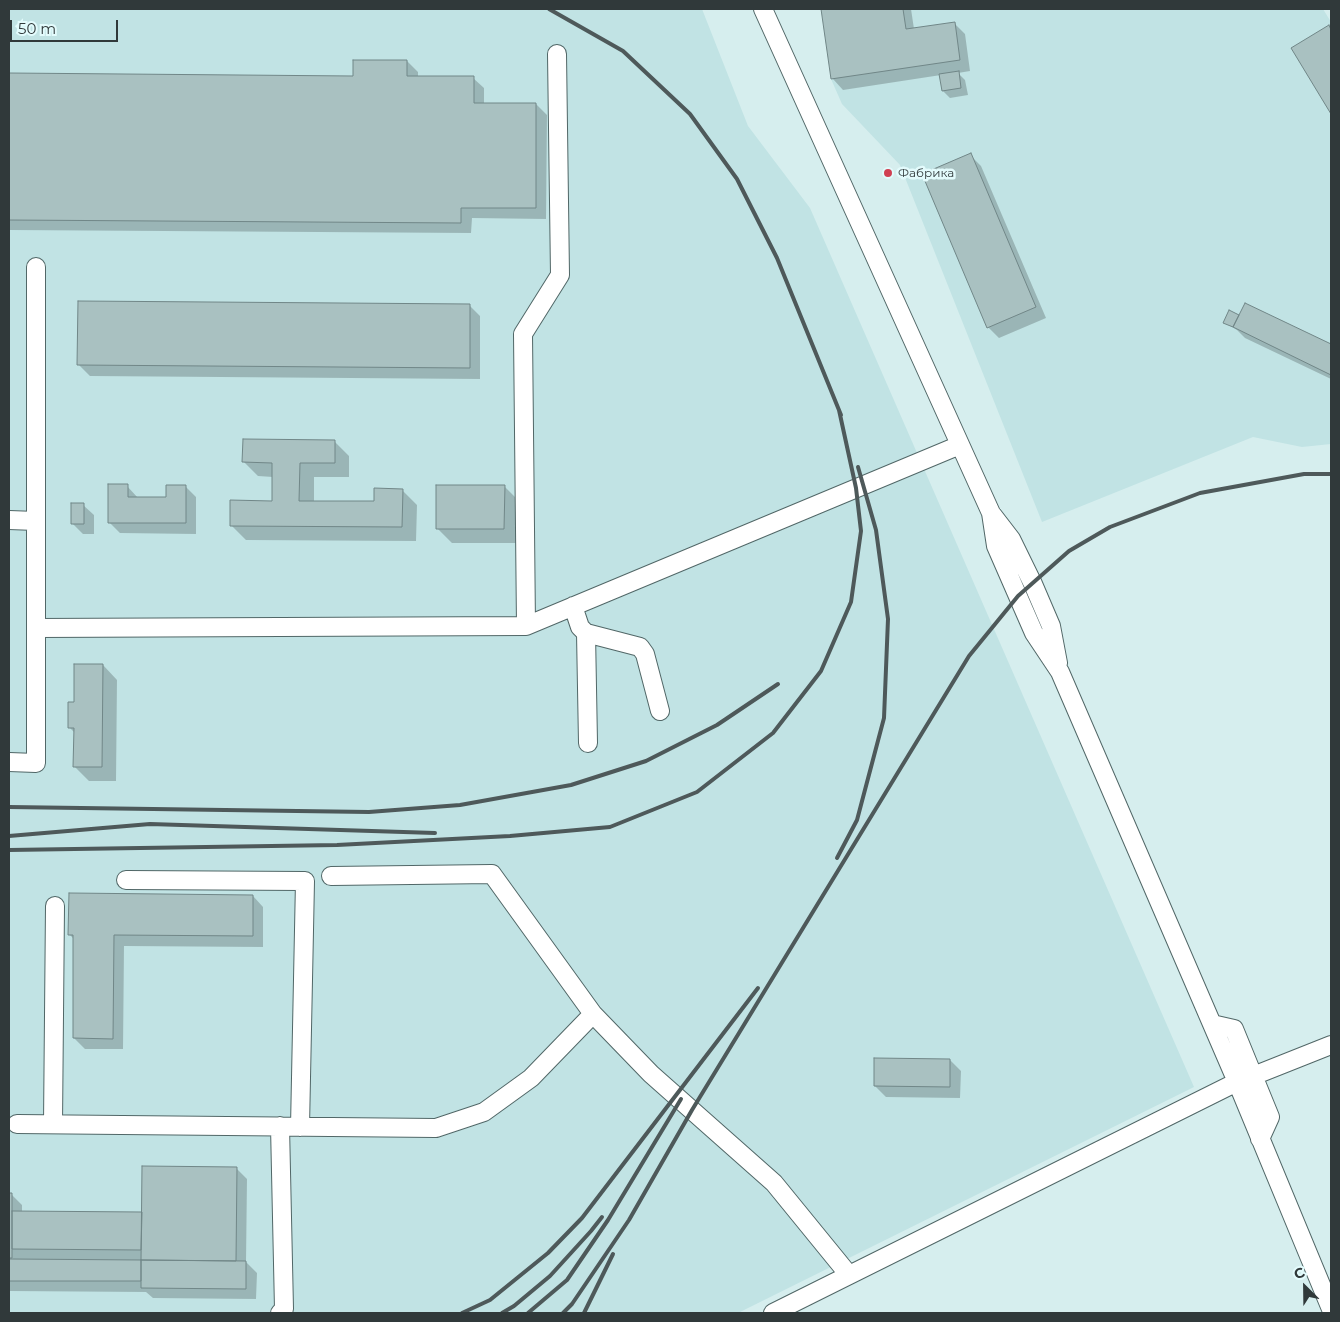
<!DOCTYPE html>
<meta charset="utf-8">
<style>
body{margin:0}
#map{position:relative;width:1340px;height:1322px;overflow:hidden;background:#d6eeee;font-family:Montserrat,sans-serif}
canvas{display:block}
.frame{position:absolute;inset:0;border:10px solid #30393a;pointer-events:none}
.north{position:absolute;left:1280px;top:1262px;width:50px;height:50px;-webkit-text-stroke:4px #e3fbfc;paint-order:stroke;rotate:337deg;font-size:14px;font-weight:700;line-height:20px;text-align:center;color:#30393a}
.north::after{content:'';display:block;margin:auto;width:18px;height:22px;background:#30393a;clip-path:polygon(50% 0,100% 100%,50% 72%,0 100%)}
.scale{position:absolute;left:10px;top:20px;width:108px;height:22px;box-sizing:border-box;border:2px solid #30393a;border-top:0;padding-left:6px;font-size:15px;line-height:18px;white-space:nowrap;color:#30393a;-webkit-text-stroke:4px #e3fbfc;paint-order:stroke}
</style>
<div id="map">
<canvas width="1340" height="1322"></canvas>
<div class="frame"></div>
<div class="north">С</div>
<div class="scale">50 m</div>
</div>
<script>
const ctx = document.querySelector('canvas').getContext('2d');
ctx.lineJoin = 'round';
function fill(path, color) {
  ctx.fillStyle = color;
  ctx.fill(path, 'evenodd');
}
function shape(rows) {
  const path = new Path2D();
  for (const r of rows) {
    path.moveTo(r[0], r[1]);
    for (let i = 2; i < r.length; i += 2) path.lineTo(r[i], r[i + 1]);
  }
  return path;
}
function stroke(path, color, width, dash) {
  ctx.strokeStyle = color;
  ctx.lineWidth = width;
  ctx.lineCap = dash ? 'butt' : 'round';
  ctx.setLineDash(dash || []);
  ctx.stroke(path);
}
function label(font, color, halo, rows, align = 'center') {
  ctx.font = font + ' Montserrat,sans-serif';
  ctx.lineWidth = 5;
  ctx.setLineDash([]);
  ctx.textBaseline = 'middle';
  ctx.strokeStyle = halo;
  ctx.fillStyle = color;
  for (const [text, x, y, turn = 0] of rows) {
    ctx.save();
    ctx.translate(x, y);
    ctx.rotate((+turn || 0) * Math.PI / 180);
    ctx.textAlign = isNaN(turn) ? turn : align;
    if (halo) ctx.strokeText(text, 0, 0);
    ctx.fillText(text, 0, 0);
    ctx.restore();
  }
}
fill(shape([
 [9,9,702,9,748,126,810,208,1194,1087,738,1313,9,1313],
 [821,9,1323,9,1331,22,1331,444,1302,447,1253,437,1042,522,900,165,842,104,831,79]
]), '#c1e3e4');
fill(shape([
 [822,9,911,9,914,29,954,23,965,34,970,71,958,73,965,80,968,95,950,98,943,91,941,75,843,90,833,79],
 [1328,27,1331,30,1331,112,1293,48],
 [407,61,418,72,418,77,473,78,484,88,484,104,536,104,547,115,546,219,472,218,471,233,9,230,9,74,354,77],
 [970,155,981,166,1046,318,999,338,988,327],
 [1245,305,1331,346,1331,379,1245,338,1237,330,1224,322,1239,317],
 [470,306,480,316,480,379,90,376,79,365],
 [334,441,349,456,349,477,314,477,314,502,375,503,402,490,417,505,416,541,246,540,232,526,273,502,273,477,258,476,244,462],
 [127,486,138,498,167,498,185,486,196,497,196,534,120,533,109,522],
 [504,486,519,501,518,543,452,543,437,528],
 [83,505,94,515,94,534,83,534,72,523],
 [103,665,117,680,116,781,89,781,74,766,75,733,70,728,75,704],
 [253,896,263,907,263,947,124,946,123,1049,85,1049,74,1038,75,940,69,934],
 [950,1060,961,1071,960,1098,886,1097,875,1086],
 [236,1168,247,1179,246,1262,257,1273,256,1299,153,1298,146,1292,9,1291,9,1195,12,1195,22,1205,22,1212,143,1213]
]), '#0003');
const building = shape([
 [821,9,903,9,906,29,955,22,960,60,831,79,821,9],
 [1329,25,1331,30,1331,114,1291,48,1329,25],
 [353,60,407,60,407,76,474,76,474,103,536,103,536,208,461,208,461,223,9,220,9,73,353,76,353,60],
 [959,71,961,88,942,91,939,74,959,71],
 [971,153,1036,307,987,328,922,174,971,153],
 [78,301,470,304,470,368,77,365,78,301],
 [1245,303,1331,344,1331,375,1233,327,1245,303],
 [1229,310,1239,315,1233,327,1223,323,1229,310],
 [243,439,335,440,335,463,300,463,299,501,374,501,374,488,403,489,402,527,230,526,230,500,272,501,272,463,242,462,243,439],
 [108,484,128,484,128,497,166,497,166,485,186,485,186,523,108,523,108,484],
 [436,485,505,485,504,529,436,529,436,485],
 [71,503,84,503,84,524,71,524,71,503],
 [74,664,103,664,102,767,73,767,74,728,68,728,68,702,74,702,74,664],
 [69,893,253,895,253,936,114,935,113,1039,73,1038,73,935,68,935,69,893],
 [874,1058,950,1059,950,1087,874,1086,874,1058],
 [142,1166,237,1167,236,1261,141,1260,142,1166],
 [9,1193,12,1193,12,1258,9,1258,9,1193],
 [12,1211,142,1212,141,1250,12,1249,12,1211],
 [9,1259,141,1260,141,1281,9,1281,9,1259],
 [141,1260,246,1261,246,1289,141,1288,141,1260]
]);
fill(building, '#a9c1c1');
stroke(building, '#718788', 1);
const minor = shape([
 [763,9,991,513,1011,539,1033,584,1051,626,1058,663],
 [991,513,996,546,1034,633,1060,672,1237,1082,1331,1309],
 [9,520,36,521],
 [573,606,580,627,586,633,640,647,645,654,660,711],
 [526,626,523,334,560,275,557,54],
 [36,628,526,626,960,445],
 [586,633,588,743],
 [9,762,36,763,36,267],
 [331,876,492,874,593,1014,651,1074,774,1183,849,1275],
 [126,880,305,881,300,1127],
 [1212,1024,1234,1029,1270,1117,1260,1139],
 [1253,1076,1331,1045],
 [17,1124,436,1128,484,1112,531,1078,593,1014],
 [53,1124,55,906],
 [280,1126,284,1309,280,1313],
 [773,1313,1237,1082]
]);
stroke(minor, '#516767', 20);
stroke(minor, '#fff', 18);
stroke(shape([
 [549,9,623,51,690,114,737,179,777,258,841,415],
 [9,807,369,812,460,805,571,785,646,761,717,725,778,684],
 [9,836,150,824,435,833],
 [9,850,337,845,510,836,610,827,697,792,773,733,821,671,851,602,861,531,856,488,839,410],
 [837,858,857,820,884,718,888,619,876,530,858,467],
 [462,1313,490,1300,548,1253,582,1218,758,988],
 [502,1313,514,1306,550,1276,591,1231,602,1217],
 [528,1313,567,1280,608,1220,681,1099],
 [563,1313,572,1304,629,1220,692,1110,969,656,1018,596,1069,551,1110,527,1200,493,1304,474,1331,474],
 [584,1313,613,1254]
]), '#4e595a', 4);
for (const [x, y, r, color] of [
 [888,173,5,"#d04052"]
]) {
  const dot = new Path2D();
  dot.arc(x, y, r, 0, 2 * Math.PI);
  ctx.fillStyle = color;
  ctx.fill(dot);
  stroke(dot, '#e3fbfc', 2);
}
label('12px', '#30393a', '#e3fbfc', [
 ["Фабрика",898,173]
], 'left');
</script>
